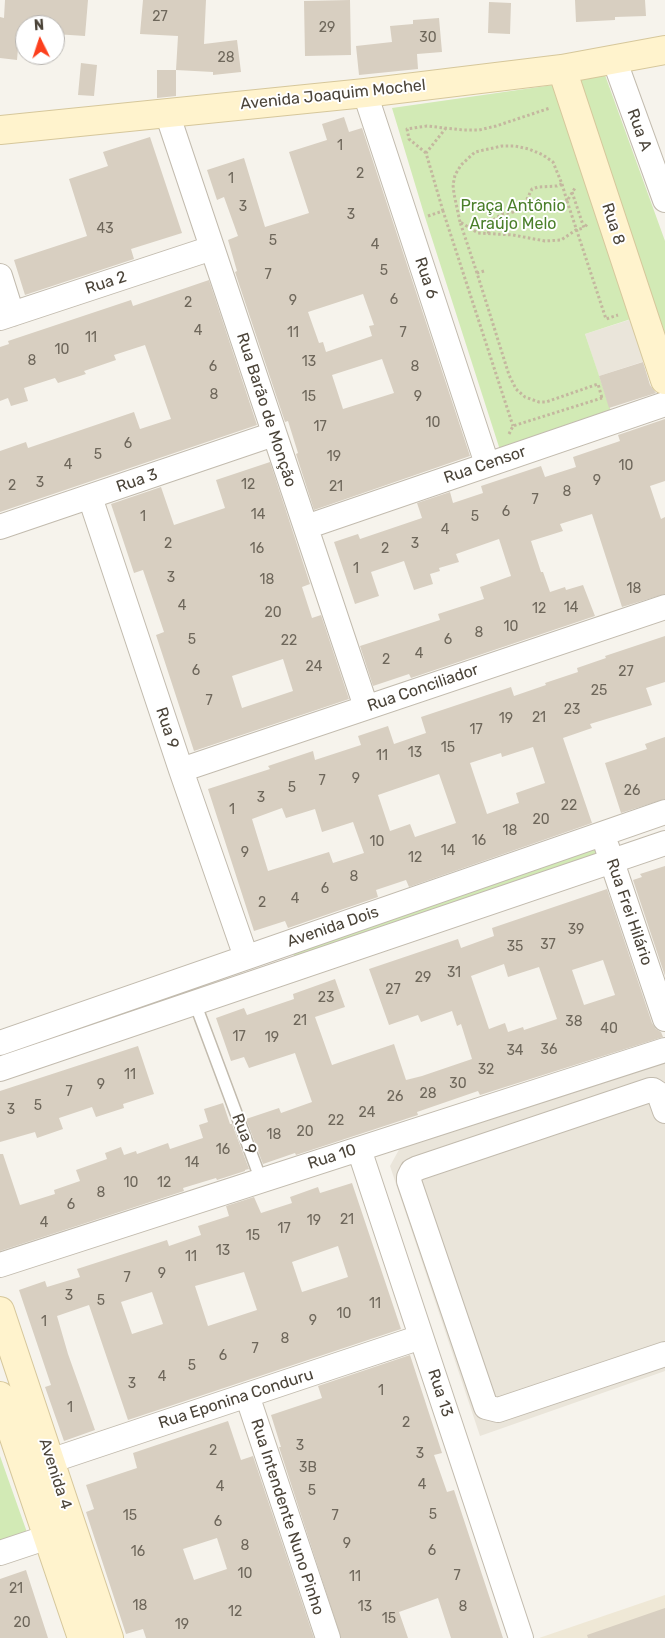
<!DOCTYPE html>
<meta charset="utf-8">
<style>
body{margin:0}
#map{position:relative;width:665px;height:1638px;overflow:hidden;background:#f6f3ec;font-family:Rubik,sans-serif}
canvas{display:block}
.north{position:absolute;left:15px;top:15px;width:50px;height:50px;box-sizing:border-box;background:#fff;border:1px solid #b7b4b0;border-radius:50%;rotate:356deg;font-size:14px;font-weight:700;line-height:20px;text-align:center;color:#4b4439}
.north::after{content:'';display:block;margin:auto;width:18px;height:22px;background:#fc3f1d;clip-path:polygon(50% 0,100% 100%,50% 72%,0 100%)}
</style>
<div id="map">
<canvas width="665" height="1638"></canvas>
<div class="north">N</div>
</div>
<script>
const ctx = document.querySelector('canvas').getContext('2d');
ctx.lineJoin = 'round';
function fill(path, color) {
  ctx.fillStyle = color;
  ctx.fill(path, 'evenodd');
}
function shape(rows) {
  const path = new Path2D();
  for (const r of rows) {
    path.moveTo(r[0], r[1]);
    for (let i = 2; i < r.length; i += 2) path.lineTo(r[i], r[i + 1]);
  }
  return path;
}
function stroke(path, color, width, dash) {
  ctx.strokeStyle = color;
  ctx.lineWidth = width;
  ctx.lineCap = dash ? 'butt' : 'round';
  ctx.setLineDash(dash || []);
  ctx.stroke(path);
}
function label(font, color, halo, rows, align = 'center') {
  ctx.font = font + ' Rubik,sans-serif';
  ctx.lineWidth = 4;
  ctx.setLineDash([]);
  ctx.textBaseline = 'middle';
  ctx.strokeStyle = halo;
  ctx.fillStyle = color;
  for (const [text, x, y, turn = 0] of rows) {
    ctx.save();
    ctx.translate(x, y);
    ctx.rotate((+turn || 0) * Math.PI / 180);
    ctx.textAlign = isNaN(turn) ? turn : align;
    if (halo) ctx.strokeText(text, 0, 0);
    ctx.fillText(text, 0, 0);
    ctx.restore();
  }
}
fill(shape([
 [632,319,645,361,599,376,585,334],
 [665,1061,665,1371,480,1436,390,1166,401,1146]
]), '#eae5da');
fill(shape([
 [665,1595,665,1638,539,1638]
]), '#efe8d6');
fill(shape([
 [605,75,665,241,665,334,579,80],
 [560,84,637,317,585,334,612,414,500,450,425,217,392,108],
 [605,842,611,857,295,959,291,947],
 [0,1456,29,1538,0,1547]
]), '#d2eab5');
fill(shape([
 [5,0,88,0,85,36,55,34,55,25,20,25,17,60,0,58,0,17,4,18],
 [143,0,206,0,204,44,237,40,241,72,213,75,213,72,176,70,178,36,140,34],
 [350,0,351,55,305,56,304,1],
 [575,0,645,0,646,16,615,17,615,20,576,22],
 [489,2,511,3,510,34,488,33],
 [439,18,442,52,417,54,418,69,359,75,356,46,392,42,390,26,413,24,413,20],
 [81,63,97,65,94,96,78,95],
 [157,70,176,70,176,96,157,98],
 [344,117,349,132,362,128,470,456,314,510,296,454,298,453,288,421,285,422,235,272,237,271,228,240,238,236,224,197,217,200,207,170,244,158,265,227,309,213,289,152,327,140,322,124],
 [363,294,374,325,369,326,372,336,326,352,323,342,319,343,308,312],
 [382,359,394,393,343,409,332,375],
 [150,137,182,233,131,249,134,259,25,295,14,260,87,236,69,179,108,166,103,152],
 [209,280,257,425,0,512,0,451,26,442,28,448,134,412,140,429,171,419,145,345,114,355,116,360,84,371,86,374,58,383,55,378,24,388,28,401,11,406,8,398,0,401,0,347,9,344,8,341,131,300,133,306],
 [643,362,650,385,656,393,609,408,599,376],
 [665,419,665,481,650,486,661,519,665,517,665,594,622,607,592,514,560,524,563,531,531,541,541,572,543,572,550,592,565,587,566,590,583,585,595,616,411,678,409,674,373,686,360,646,440,620,438,614,484,599,480,587,511,576,499,539,456,554,459,562,439,568,440,571,430,574,433,584,414,590,404,561,371,572,379,596,355,604,334,542,358,534,360,539,422,518,417,503,450,492,453,503,483,493,481,486,541,466,545,477,576,467,573,457,620,441,618,435],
 [270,462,310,584,302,587,312,618,321,615,349,699,194,751,156,635,164,632,143,570,134,573,111,504,161,487,174,525,225,508,216,480],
 [283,659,293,691,242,708,232,676],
 [665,636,665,682,646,688,652,705,590,724,592,728,563,738,592,823,409,887,406,880,376,890,378,897,288,928,285,921,254,931,208,789,270,769,268,766,313,751,315,760,361,745,358,736,388,726,394,744,426,733,421,717,511,687,514,696,546,685,545,683,578,672,577,668,606,658,605,656],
 [533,747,545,783,516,793,519,803,487,814,470,763,501,753,502,757],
 [439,774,456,823,415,837,410,824,390,831,378,795],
 [282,808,286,818,315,809,322,832,353,822,364,853,333,863,329,852,268,871,252,819],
 [665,737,665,799,621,813,605,763,647,749,645,744],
 [665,866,665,976,633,880,642,877,640,874],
 [607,889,652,1023,656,1029,661,1032,663,1037,480,1095,478,1091,417,1112,418,1115,296,1155,295,1153,263,1164,246,1119,279,1108,281,1113,312,1102,295,1053,249,1068,244,1057,231,1061,216,1018,244,1008,247,1015,294,999,293,994,335,979,345,1007,315,1017,332,1065,394,1044,406,1080,422,1076,472,1059,461,1024,457,1026,452,1011,421,1022,418,1015,389,1025,369,969,458,939,461,948,494,936,492,928],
 [603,960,615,995,584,1005,572,970],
 [504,964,508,977,539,967,557,1019,524,1030,523,1027,508,1032,505,1023,489,1029,471,976],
 [138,1046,154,1094,123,1104,124,1108,96,1117,92,1107,59,1118,63,1129,37,1138,35,1132,0,1142,0,1091],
 [223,1103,230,1124,232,1124,249,1169,245,1170,245,1171,217,1180,216,1178,183,1188,184,1191,0,1251,0,1154,3,1154,20,1205,55,1194,54,1190,80,1181,76,1170,107,1159,105,1153,121,1147,124,1155,136,1151,137,1154,168,1143,170,1149,203,1138,199,1125,208,1122,204,1109],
 [352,1183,401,1329,128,1420,89,1305,57,1316,68,1354,95,1430,64,1441,45,1387,51,1385,19,1290,45,1281,47,1287,80,1277,77,1269,167,1240,169,1246,201,1235,198,1226,229,1216,226,1206,254,1197,261,1213,292,1203,290,1197,318,1187,320,1193],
 [338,1246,348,1277,302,1292,292,1262],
 [244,1272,257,1310,208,1326,195,1286],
 [152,1292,163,1324,132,1334,121,1302],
 [410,1355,442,1453,434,1455,447,1492,454,1490,503,1638,451,1638,438,1598,399,1612,408,1638,341,1638,279,1447,281,1447,271,1415,322,1398,318,1386],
 [228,1421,241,1460,253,1456,314,1638,146,1638,143,1629,126,1634,86,1512,94,1509,86,1485,137,1468,133,1453],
 [217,1538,227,1569,194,1580,183,1549],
 [26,1570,48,1638,0,1638,0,1579],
 [665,1608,665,1638,588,1638,587,1635]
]), '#d8cfc1');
const lane = shape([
 [195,1003,261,1180]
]);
const street = shape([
 [614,59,665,200],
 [365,93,487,464],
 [167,113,366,707],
 [0,276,12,314],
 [0,318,212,248],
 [90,497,181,770,246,957],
 [0,527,274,434],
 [306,527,665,404],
 [181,770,665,607],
 [607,847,665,1019],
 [0,1043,665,812],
 [0,1069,665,843],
 [665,1111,659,1094,653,1090,650,1090,418,1168,412,1171,409,1177,409,1181,486,1407,498,1410,665,1354],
 [359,1149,521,1638],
 [0,1265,665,1050],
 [247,1395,328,1638],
 [50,1461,421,1337],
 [0,1553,48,1537]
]);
const secondary = shape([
 [562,69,665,380],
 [0,130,365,93,562,69,665,50],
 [0,1311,109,1638],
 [0,1396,82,1638]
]);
stroke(lane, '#c2bbae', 14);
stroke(street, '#c2bbae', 26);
stroke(secondary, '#d6c79b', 30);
stroke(shape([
 [426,153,409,139,407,129,427,126,463,130,479,130,496,126,550,108],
 [562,184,567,201,575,188],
 [572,192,584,228,588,223],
 [567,201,606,319,618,315],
 [443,211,426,153,446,128],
 [428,216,443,211,513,426],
 [460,222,454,194,453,185,455,175,461,165,475,152,502,146,515,146,529,149,543,155,553,162,562,184,557,186,538,187,532,189,527,199,518,208,513,212,502,214,493,220,488,234],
 [484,271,477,273,509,375,516,389,525,397,539,402,546,402,598,384,602,398],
 [477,273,460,222,478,233,513,235,545,241,561,240,576,230,584,228],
 [509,434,513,426,602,398,603,399]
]), '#c4b79f', 3, [2.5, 2.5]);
stroke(lane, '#fff', 11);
stroke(street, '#fff', 24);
stroke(secondary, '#fff3cd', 28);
label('14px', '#6e675b', null, [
 ["27",160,17],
 ["29",327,28],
 ["30",428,38],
 ["28",226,58],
 ["1",340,146],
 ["2",360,174],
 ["1",231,179],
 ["3",243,207],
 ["3",351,215],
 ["43",105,229],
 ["5",273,241],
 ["4",375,245],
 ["5",384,271],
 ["7",268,275],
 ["6",394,300],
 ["9",293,301],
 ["2",188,303],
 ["4",198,331],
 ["11",293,333],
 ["7",403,333],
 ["11",91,338],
 ["10",62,350],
 ["8",32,361],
 ["13",309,362],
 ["6",213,367],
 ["8",415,367],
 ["8",214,395],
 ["15",309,397],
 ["9",418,397],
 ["10",433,423],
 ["17",320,427],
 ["6",128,444],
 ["5",98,455],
 ["19",334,457],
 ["4",68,465],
 ["10",626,466],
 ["9",597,481],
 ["3",40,483],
 ["12",248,485],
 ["2",12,486],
 ["21",336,487],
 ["8",567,492],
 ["7",535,500],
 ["6",506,512],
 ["14",258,515],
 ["1",143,517],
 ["5",475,517],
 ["4",445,530],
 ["2",168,544],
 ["3",415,544],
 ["16",257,549],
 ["2",385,549],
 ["1",356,569],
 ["3",171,578],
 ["18",267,580],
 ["18",634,589],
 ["4",182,606],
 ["14",571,608],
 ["12",539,609],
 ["20",273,613],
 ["10",511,627],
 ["8",479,633],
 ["5",192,640],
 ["6",448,640],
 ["22",289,641],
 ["4",419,654],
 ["2",386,660],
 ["24",314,667],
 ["6",196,671],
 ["27",626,672],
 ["25",599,691],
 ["7",209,701],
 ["23",572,710],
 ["21",539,718],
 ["19",506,719],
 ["17",476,730],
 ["15",448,748],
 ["13",415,753],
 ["11",382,756],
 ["9",356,779],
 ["7",322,781],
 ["5",292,788],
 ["26",632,791],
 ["3",261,798],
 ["22",569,806],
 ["1",232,810],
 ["20",541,820],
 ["18",510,831],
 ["16",479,841],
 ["10",377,842],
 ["14",448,851],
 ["9",245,853],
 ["12",415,858],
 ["8",354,877],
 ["6",325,889],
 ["4",295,899],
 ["2",262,903],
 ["39",576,930],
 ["37",548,945],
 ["35",515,947],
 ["31",454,973],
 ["29",423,978],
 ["27",393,990],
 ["23",326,998],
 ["21",300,1021],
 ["38",574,1022],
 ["40",609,1029],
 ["17",239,1037],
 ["19",272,1038],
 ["36",549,1050],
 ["34",515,1051],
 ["32",486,1070],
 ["11",130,1075],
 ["30",458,1084],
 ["9",101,1085],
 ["7",69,1092],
 ["28",428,1094],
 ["26",395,1097],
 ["5",38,1106],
 ["3",11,1110],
 ["24",367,1113],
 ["22",336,1121],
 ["20",305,1132],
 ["18",274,1135],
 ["16",223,1150],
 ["14",192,1163],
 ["10",131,1183],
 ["12",164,1183],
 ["8",101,1193],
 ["6",71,1205],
 ["21",347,1220],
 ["19",314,1221],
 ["4",44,1223],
 ["17",284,1229],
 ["15",253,1236],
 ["13",223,1251],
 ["11",191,1257],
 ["9",162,1274],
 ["7",127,1278],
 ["3",69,1296],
 ["5",101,1301],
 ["11",375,1304],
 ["10",344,1314],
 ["9",313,1321],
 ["1",44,1322],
 ["8",285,1339],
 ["7",255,1349],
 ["6",223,1356],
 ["5",192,1366],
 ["4",162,1377],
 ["3",132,1384],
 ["1",381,1391],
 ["1",70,1408],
 ["2",406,1423],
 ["3",300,1446],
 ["2",213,1451],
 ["3",420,1454],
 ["3B",308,1468],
 ["4",422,1485],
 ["4",220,1487],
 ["5",312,1491],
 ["5",433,1515],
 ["15",130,1516],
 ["7",335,1516],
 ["6",218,1522],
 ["9",347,1544],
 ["8",245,1546],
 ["6",432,1551],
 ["16",138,1552],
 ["10",245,1574],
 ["7",457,1576],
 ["11",355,1577],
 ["21",16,1589],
 ["18",140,1606],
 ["13",365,1607],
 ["8",463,1607],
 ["12",235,1612],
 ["15",389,1619],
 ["20",22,1623],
 ["19",182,1625]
]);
label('16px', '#4b4439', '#fff', [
 ["Avenida Joaquim Mochel",333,95,-6],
 ["Rua A",639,130,70],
 ["Rua 8",613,224,72],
 ["Rua 6",426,278,72],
 ["Rua 2",106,283,-18],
 ["Rua Barão de Monção",266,410,72],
 ["Rua Censor",485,465,-19],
 ["Rua 3",137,481,-19],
 ["Rua Conciliador",423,688,-19],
 ["Rua 9",167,728,72],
 ["Rua Frei Hilário",629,912,71],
 ["Avenida Dois",333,927,-19],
 ["Rua 9",244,1134,69],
 ["Rua 10",332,1157,-18],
 ["Rua 13",440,1393,72],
 ["Rua Eponina Conduru",236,1399,-18],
 ["Avenida 4",55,1474,72],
 ["Rua Intendente Nuno Pinho",287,1517,72]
]);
label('16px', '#4a7f2a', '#fff', [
 ["Praça Antônio",513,206],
 ["Araújo Melo",513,224]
]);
</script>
